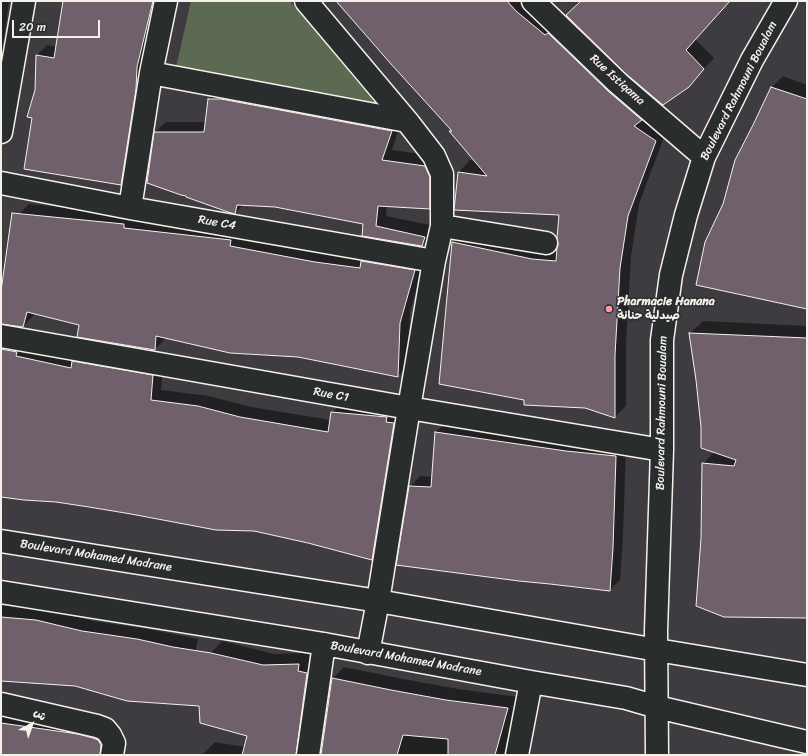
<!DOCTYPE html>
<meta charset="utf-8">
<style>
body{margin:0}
#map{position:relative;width:808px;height:756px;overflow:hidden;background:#3f3c41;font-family:Sriracha,"Playpen Sans Arabic",sans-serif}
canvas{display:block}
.frame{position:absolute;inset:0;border:2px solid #f4f1e8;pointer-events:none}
.north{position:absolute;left:12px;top:704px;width:40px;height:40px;-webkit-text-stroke:3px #2a2d2e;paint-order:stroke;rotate:41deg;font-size:11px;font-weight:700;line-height:16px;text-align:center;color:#f4f1e8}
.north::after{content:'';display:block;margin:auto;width:14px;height:18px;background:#f4f1e8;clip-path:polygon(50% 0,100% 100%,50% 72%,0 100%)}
.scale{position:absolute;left:12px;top:20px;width:88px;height:18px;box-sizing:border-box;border:2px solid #f4f1e8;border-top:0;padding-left:5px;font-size:12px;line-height:14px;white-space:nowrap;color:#f4f1e8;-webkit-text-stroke:3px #2a2d2e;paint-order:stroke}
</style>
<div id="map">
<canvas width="808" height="756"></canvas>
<div class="frame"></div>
<div class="north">ش</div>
<div class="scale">20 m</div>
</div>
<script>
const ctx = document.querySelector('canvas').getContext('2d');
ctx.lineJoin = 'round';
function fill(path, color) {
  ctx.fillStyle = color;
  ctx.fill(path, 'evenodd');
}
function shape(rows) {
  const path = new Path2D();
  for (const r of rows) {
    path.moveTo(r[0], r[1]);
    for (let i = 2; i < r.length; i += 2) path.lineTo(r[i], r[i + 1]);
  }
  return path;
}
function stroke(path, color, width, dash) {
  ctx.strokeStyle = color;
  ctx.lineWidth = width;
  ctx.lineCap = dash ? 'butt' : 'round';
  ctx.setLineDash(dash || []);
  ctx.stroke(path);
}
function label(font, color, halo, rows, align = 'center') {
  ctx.font = font + ' Sriracha,"Playpen Sans Arabic",sans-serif';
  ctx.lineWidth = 3;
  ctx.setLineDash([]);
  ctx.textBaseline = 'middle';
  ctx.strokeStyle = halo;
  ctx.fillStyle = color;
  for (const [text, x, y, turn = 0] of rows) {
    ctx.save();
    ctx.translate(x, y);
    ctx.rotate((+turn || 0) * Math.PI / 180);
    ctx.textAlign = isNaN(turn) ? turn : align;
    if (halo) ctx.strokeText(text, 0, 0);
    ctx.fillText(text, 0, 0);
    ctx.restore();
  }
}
fill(shape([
 [191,1,290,1,380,109,175,72]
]), '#5d6a52');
fill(shape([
 [1,1,9,1,1,61],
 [64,1,161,1,131,174,121,184,36,91,37,55,47,45,57,47],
 [338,1,529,1,667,129,639,204,631,256,626,343,626,406,615,417,586,407,526,400,453,243,464,231,544,248,558,249,559,245,560,214,456,209,459,172,470,160,476,161,450,131,452,129],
 [582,1,730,1,695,39,714,58,688,86],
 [783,76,807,85,807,308,724,204,772,87],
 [220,89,401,121,392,150,435,156,439,198,429,208,387,206,386,216,435,226,432,235,422,245,364,223,275,206,244,204,235,213,155,132,166,122,206,122,209,99],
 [29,204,134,214,425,260,410,311,408,365,398,376,298,356,165,337,165,339,155,349,80,325,34,313,33,316,23,326,19,214],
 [703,321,807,326,807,612,702,538,703,464,715,451,702,427,697,379,690,333],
 [1,340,163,365,161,390,209,396,251,407,331,420,332,413,342,403,404,413,382,549,372,559,308,542,254,530,89,506,1,496],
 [447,422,626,446,623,537,620,580,610,590,410,487,420,476,433,477,436,432],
 [1,606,37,607,93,621,148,629,198,639,187,692,1,680],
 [222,641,274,654,310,653,309,660,318,662,315,755,204,755,204,753,215,742,245,747,248,736,206,723,211,653],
 [344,667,403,679,458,689,518,697,507,740,504,755,322,755,333,678],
 [1,712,104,728,107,755,1,755]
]), '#0007');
const building = shape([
 [63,1,153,1,137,67,136,89,121,185,24,169,32,118,27,117,35,90,36,55,54,58,63,1],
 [336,1,507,1,516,11,545,35,548,33,609,92,642,120,634,126,656,141,628,216,620,268,615,355,615,418,585,408,524,405,524,400,439,384,452,242,532,259,556,261,557,248,558,245,557,238,559,215,454,210,458,172,487,176,449,131,452,131,391,64,336,1],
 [581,1,730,1,686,50,704,69,689,87,663,105,626,74,566,15,581,1],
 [771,87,807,99,807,309,696,285,705,242,723,204,735,160,753,125,771,87],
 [208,99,221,99,392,131,382,160,425,166,430,177,430,209,378,206,376,226,425,237,422,246,362,236,363,224,275,207,237,205,235,214,228,212,186,197,186,196,181,195,147,183,154,132,204,132,208,99],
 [12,213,124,224,124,228,231,240,230,246,315,262,360,268,361,261,415,270,400,323,398,377,298,357,230,353,156,336,155,350,77,337,79,325,27,312,23,327,1,324,1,291,12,213],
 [689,333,807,338,807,618,724,617,696,606,701,538,702,463,734,466,736,460,701,448,701,427,696,380,689,333],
 [1,349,17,352,16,356,71,368,72,361,153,375,151,400,198,406,240,417,328,432,331,412,387,417,386,422,394,423,372,560,308,543,254,531,216,530,131,514,89,507,56,502,24,500,1,497,1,349],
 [435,432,566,451,616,456,613,548,610,591,550,584,519,581,396,565,409,486,431,487,435,432],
 [1,617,36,620,82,631,137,639,173,647,211,653,263,665,299,664,298,671,307,673,296,755,242,755,247,736,200,723,199,706,127,701,75,686,1,681,1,617],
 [332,678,391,690,446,700,508,708,495,755,448,755,448,739,403,735,397,755,321,755,332,678],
 [1,723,78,734,93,738,98,740,101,745,100,755,1,755,1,723]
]);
fill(building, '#70606c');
stroke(building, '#f4f1e8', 1);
const minor = shape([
 [306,1,407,121,434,156,442,174,442,226,434,261,409,408,378,601,368,653],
 [533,1,618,83,704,157],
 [151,73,407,121],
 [1,132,24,1],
 [1,183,130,208,434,261],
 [130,208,151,73,166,1],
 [442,226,546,243],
 [1,336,409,408,662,450],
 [1,541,378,601,657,650,807,675],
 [1,592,324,644,531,682,626,698,657,707,807,742],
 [1,704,97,726,105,729,110,735,114,743,112,755],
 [308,755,324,644],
 [517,755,531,682],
 [657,755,656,631,662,450,662,340,671,275,686,215,704,157,752,60,786,1]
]);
stroke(minor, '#f4f1e8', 25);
stroke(minor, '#2a2d2e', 22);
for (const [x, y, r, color] of [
 [609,309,4,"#ff9aa2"]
]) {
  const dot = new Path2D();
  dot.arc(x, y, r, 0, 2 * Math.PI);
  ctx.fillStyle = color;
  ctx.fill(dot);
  stroke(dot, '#2a2d2e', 1.5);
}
label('12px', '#f4f1e8', '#2a2d2e', [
 ["Rue Istiqama",617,80,42],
 ["Boulevard Rahmouni Boualam",739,91,-63],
 ["Rue C4",217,223,10],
 ["Rue C1",331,395,10],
 ["Boulevard Rahmouni Boualam",662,413,-89],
 ["Boulevard Mohamed Madrane",96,556,9],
 ["Boulevard Mohamed Madrane",406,659,10]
]);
label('bold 12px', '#f4f1e8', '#2a2d2e', [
 ["Pharmacie Hanana",617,302],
 ["صيدلية حنانة",617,316]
], 'left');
</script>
